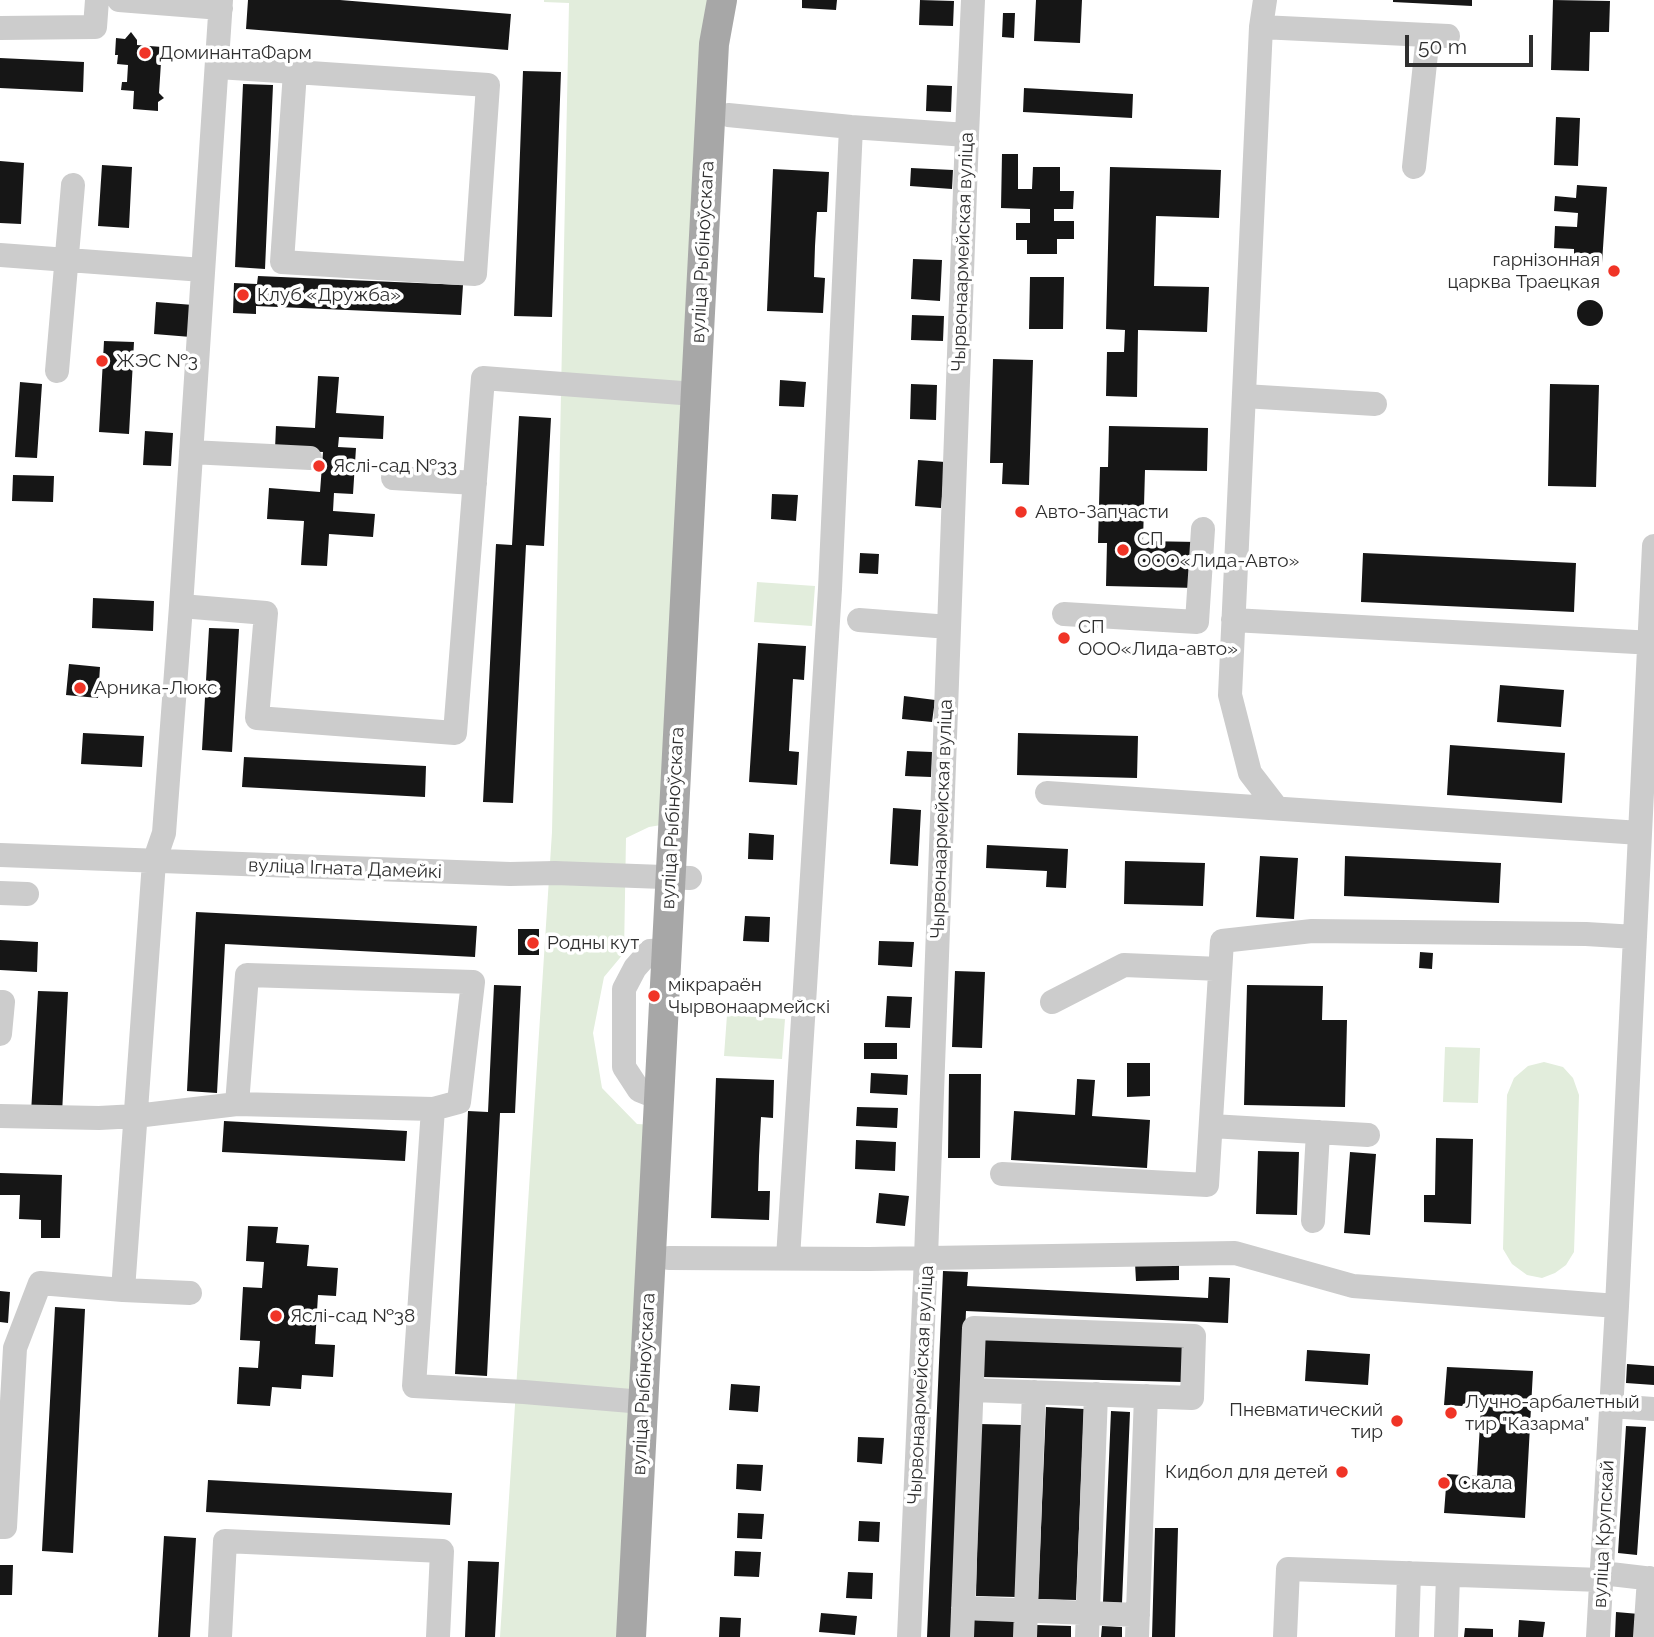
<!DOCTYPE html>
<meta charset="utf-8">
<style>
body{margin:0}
#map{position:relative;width:1654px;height:1637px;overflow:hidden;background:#fff;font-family:Raleway,sans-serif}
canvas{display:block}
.scale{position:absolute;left:1405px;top:35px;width:128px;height:32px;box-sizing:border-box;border:4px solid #2f2f2f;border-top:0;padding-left:9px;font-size:21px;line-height:24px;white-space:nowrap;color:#2f2f2f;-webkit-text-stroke:5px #fff;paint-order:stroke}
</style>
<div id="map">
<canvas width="1654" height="1637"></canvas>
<div class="scale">50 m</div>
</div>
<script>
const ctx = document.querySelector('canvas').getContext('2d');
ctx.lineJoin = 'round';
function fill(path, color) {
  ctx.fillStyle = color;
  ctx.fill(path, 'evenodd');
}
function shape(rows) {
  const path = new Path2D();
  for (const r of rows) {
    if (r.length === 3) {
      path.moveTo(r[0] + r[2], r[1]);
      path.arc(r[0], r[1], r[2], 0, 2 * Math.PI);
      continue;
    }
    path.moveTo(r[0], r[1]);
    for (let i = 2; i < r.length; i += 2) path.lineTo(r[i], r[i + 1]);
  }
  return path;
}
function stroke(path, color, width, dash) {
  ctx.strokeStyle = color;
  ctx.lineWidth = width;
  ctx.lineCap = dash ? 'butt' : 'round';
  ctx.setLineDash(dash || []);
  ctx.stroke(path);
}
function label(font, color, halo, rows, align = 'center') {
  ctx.font = font + ' Raleway,sans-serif';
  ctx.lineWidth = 7;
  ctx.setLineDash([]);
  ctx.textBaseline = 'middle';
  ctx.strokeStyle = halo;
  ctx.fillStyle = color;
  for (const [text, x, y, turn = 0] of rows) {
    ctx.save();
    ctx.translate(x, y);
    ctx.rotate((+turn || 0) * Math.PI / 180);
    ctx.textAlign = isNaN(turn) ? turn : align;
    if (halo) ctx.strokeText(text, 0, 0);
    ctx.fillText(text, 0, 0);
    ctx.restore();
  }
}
fill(shape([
 [544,0,709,0,673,823,649,827,626,838,624,953,604,977,593,1033,602,1088,637,1124,656,1125,629,1637,500,1637,552,832,569,3,544,2],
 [757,582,815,586,812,626,754,622],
 [727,1015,785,1019,782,1059,724,1056],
 [1445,1047,1480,1048,1478,1103,1443,1102],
 [1544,1062,1563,1067,1573,1078,1579,1095,1574,1252,1566,1265,1555,1273,1542,1278,1527,1275,1512,1264,1503,1249,1507,1095,1514,1078,1528,1066]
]), '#e2eddc');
fill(shape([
 [248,0,340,0,511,14,508,50,246,29],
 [802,0,837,0,836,10,802,8],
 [920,0,954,1,953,26,919,25],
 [1036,0,1082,0,1080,43,1034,41],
 [1393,0,1472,0,1472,6,1393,2],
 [1553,0,1610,1,1609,32,1590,32,1589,71,1551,70],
 [1003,13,1015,13,1014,38,1002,37],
 [131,32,137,40,137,45,162,47,159,93,164,98,158,102,158,111,133,109,134,91,121,90,122,82,127,82,128,65,117,64,118,55,115,55,116,38,125,39],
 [0,58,84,62,83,92,0,88],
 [523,71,561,72,552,317,514,316],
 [243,84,273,85,265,269,235,267],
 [927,85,952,86,951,112,926,111],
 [1024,88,1133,94,1132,118,1023,112],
 [1556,117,1580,118,1578,166,1554,165],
 [1002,154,1018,154,1018,189,1032,189,1033,167,1060,167,1060,191,1074,191,1073,209,1054,209,1054,221,1074,221,1074,239,1057,239,1057,254,1027,254,1027,240,1016,240,1016,223,1030,223,1030,209,1001,208],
 [0,161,24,163,21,224,0,223],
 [102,165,132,167,129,228,98,226],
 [1110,167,1221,170,1219,218,1156,216,1154,286,1209,287,1207,332,1138,330,1137,397,1106,396,1107,352,1124,352,1125,330,1106,329],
 [911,168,953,170,952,189,910,186],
 [773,169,829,172,827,212,817,212,815,246,814,277,825,278,823,313,767,311],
 [1577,185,1607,187,1602,263,1574,261,1574,249,1554,248,1555,226,1577,227,1578,213,1554,211,1555,196,1576,198],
 [913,259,942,260,940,301,911,299],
 [258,276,463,285,461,315,256,306,256,314,233,313,234,283,257,284],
 [1030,277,1064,277,1063,329,1029,329],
 [1590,313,13],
 [156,302,193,305,191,337,154,334],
 [912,315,944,316,943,341,911,340],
 [104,341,134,342,129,434,99,432],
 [993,359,1033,360,1029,485,1002,484,1003,463,990,463],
 [318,376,339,377,336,413,384,416,383,439,339,437,338,447,356,448,353,494,334,493,333,511,375,514,373,537,329,534,327,566,301,565,304,521,267,519,269,488,320,492,323,452,275,449,276,426,315,428],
 [780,380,806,382,804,407,779,406],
 [20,382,42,384,37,458,15,457],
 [911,384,937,385,936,420,910,419],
 [1550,384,1599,385,1596,487,1548,486],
 [519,416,551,418,544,546,526,545,513,803,483,802,496,544,512,545],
 [1109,426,1208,428,1207,471,1145,470,1143,541,1198,542,1197,588,1106,586,1107,543,1098,543,1100,467,1108,467],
 [145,431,173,433,171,466,143,465],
 [918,460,945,462,941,508,915,506],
 [13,475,54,476,53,502,12,501],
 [772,494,798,495,796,521,771,519],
 [860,553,879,554,878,574,859,573],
 [1363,553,1576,563,1574,612,1361,602],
 [93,598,154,601,153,631,92,628],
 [209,628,239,629,232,752,202,750],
 [758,643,806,646,804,680,793,679,789,751,799,752,797,785,749,782],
 [69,664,100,667,98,698,66,695],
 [1500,685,1564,690,1561,727,1497,722],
 [904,696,935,700,932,722,902,719],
 [83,733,144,736,142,767,81,764],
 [1018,733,1138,736,1137,778,1017,775],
 [1450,745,1565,753,1562,803,1447,795],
 [907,751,932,752,931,777,905,776],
 [244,757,426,766,425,797,242,787],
 [893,808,921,810,918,866,890,864],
 [749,833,774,835,773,860,748,859],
 [987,845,1068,849,1066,888,1046,887,1047,871,986,868],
 [1260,856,1298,858,1294,919,1256,917],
 [1345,856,1501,863,1499,903,1344,896],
 [1125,861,1205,863,1203,906,1124,904],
 [196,912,477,926,475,957,225,944,217,1093,187,1091],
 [745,916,770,917,769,942,743,941],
 [518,929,539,929,539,955,518,955],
 [0,940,38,942,37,972,0,970],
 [879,941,914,942,912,967,878,965],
 [1420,952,1433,953,1432,969,1419,968],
 [955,971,985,972,982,1048,952,1047],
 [494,985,521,986,515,1113,500,1113,487,1376,455,1374,468,1111,488,1112],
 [1247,985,1323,986,1322,1020,1347,1020,1345,1107,1244,1105],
 [38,991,68,992,62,1114,31,1113],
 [887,996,912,997,910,1028,885,1027],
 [864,1043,897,1043,897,1059,864,1059],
 [1127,1063,1150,1063,1150,1096,1127,1097],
 [871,1073,908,1075,907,1095,870,1093],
 [949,1074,981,1074,980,1158,948,1158],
 [716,1078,774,1080,773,1118,761,1117,759,1156,758,1191,770,1191,769,1220,711,1218],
 [1077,1079,1095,1080,1092,1116,1150,1120,1147,1168,1011,1160,1014,1111,1075,1115],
 [857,1107,898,1108,897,1128,856,1126],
 [224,1121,407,1131,405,1161,222,1152],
 [1436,1138,1473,1139,1471,1224,1424,1222,1424,1195,1435,1195],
 [856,1140,896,1142,895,1171,855,1169],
 [1258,1151,1299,1152,1297,1215,1256,1214],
 [1350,1152,1376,1154,1370,1235,1344,1233],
 [0,1173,62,1175,60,1238,41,1238,41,1220,19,1219,20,1195,0,1195],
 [879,1193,909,1196,905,1226,876,1223],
 [248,1226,278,1227,276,1243,309,1245,307,1266,338,1268,336,1296,318,1295,315,1344,335,1345,333,1377,302,1375,301,1389,272,1387,270,1406,237,1404,239,1367,258,1368,260,1341,240,1340,243,1287,262,1288,264,1262,246,1261],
 [1179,1262,1179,1280,1136,1281,1135,1263],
 [943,1271,968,1272,967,1286,1208,1298,1209,1277,1230,1278,1228,1323,966,1311,952,1637,927,1637],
 [0,1291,10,1292,8,1323,0,1322],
 [55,1307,85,1309,73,1553,42,1551],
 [983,1339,1184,1345,1183,1382,982,1377],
 [1307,1350,1370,1354,1368,1385,1305,1381],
 [1627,1364,1654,1366,1654,1385,1626,1383],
 [1447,1367,1533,1371,1525,1518,1444,1513,1447,1474,1477,1476,1481,1407,1444,1405],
 [731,1384,760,1386,758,1412,729,1410],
 [1046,1407,1084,1409,1076,1600,1038,1599],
 [1111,1411,1130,1412,1122,1603,1103,1602],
 [980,1424,1021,1425,1017,1597,976,1596],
 [1626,1426,1646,1427,1637,1555,1618,1553],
 [858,1437,884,1438,882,1464,857,1462],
 [737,1464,763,1465,761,1491,736,1489],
 [208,1480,452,1493,450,1525,206,1512],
 [738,1513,764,1514,762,1539,737,1538],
 [859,1521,880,1522,879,1542,858,1541],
 [1155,1528,1178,1528,1175,1637,1152,1637],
 [164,1536,196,1538,190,1637,158,1637],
 [735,1551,761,1552,759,1577,734,1576],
 [468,1561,499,1562,495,1637,465,1637],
 [0,1565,13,1565,12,1595,0,1595],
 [848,1572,873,1573,872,1599,846,1598],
 [1616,1612,1639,1614,1638,1637,1615,1637],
 [821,1613,857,1616,855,1635,819,1632],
 [720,1617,741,1618,740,1637,719,1637],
 [973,1620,1015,1621,1014,1637,972,1637],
 [1519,1620,1545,1622,1543,1637,1518,1637],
 [1036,1625,1071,1626,1071,1637,1036,1637],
 [1102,1626,1122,1627,1122,1637,1101,1637],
 [1465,1628,1493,1629,1493,1637,1464,1637]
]), '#161616');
stroke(shape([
 [119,0,221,8],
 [1265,0,1261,27,1230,695,1250,773,1277,808],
 [1261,27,1448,36],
 [0,28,95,27,97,0],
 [218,67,295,72,488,85,475,274,282,262,295,72],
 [728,115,851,127,967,135],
 [1414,167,1428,35],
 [0,255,203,270],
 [57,371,73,185],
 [1244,396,1375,404],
 [191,452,310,458],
 [393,478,475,483],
 [181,606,266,613,257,718,455,733,483,378,695,394],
 [1064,614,1197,622,1203,529],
 [859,620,949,627],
 [1233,620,1654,643],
 [1047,793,1640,833],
 [0,855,510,874,555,873,690,878],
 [0,893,27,894],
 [0,1002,3,1002,0,1034],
 [1052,1002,1124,965,1220,969],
 [659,1098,639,1090,624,1067,624,989,635,968,650,951,667,950],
 [237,1104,247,975,473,982,459,1102,433,1109,414,1386,524,1392,643,1402],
 [0,1116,99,1118,136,1116,237,1104,433,1109],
 [1211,1126,1368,1135],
 [1002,1174,1207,1185,1222,941,1312,931,1586,934,1635,937],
 [1313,1221,1318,1132],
 [669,1258,869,1259,1235,1253,1353,1286,1617,1306],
 [788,1258,830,589,851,127],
 [123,1290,190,1293],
 [1611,1406,1654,1409],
 [0,1527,5,1527,15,1348,40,1283,123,1290,154,862,164,833,181,606,221,0],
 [1602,1573,1654,1579],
 [963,1608,1138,1615],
 [220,1637,225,1541,442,1551,438,1637],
 [909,1637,926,1257,967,135,973,0],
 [962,1637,974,1328,1194,1336,1192,1398,972,1390],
 [1025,1637,1034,1392],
 [1087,1637,1096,1394],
 [1137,1637,1146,1396],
 [1285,1637,1288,1569,1601,1580],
 [1407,1637,1409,1573],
 [1446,1637,1448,1575],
 [1598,1637,1617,1306,1654,546],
 [1645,1637,1649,1578]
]), '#ccc', 24);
stroke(shape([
 [631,1637,714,44,722,0]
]), '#a7a7a7', 30);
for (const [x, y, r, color] of [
 [145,53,7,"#f03426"],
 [1614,271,7,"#f03426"],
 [243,295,7,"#f03426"],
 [102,361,7,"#f03426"],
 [319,466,7,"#f03426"],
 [1021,512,7,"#f03426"],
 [1123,550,7,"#f03426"],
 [1064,638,7,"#f03426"],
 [80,688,7,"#f03426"],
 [533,943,7,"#f03426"],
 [654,996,7,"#f03426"],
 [276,1316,7,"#f03426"],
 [1451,1413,7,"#f03426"],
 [1397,1421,7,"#f03426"],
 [1342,1472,7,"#f03426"],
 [1444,1483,7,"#f03426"]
]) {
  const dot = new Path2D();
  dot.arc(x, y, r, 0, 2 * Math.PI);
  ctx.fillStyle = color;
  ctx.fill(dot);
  stroke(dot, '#fff', 2.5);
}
label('19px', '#2f2f2f', '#fff', [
 ["ДоминантаФарм",159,53],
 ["гарнізонная",1600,260,"right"],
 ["царква Траецкая",1600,282,"right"],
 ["Клуб «Дружба»",257,295],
 ["ЖЭС №3",116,361],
 ["Яслі-сад №33",333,466],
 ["Авто-Запчасти",1035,512],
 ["СП",1137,539],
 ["ООО«Лида-Авто»",1137,561],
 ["СП",1078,627],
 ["ООО«Лида-авто»",1078,649],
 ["Арника-Люкс",94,688],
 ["Родны кут",547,943],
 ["мікрараён",668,985],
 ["Чырвонаармейскі",668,1007],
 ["Яслі-сад №38",290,1316],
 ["Лучно-арбалетный",1465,1402],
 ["тир \"Казарма\"",1465,1424],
 ["Пневматический",1383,1410,"right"],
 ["тир",1383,1432,"right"],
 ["Кидбол для детей",1328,1472,"right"],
 ["Скала",1458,1483]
], 'left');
label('19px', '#2f2f2f', '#fff', [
 ["вуліца Рыбіноўскага",703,252,-87],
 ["Чырвонаармейская вуліца",963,252,-88],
 ["вуліца Рыбіноўскага",673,818,-87],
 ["Чырвонаармейская вуліца",942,819,-88],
 ["вуліца Ігната Дамейкі",345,869,2],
 ["вуліца Рыбіноўскага",644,1384,-87],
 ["Чырвонаармейская вуліца",921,1385,-87],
 ["вуліца Крупскай",1604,1534,-87]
]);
</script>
